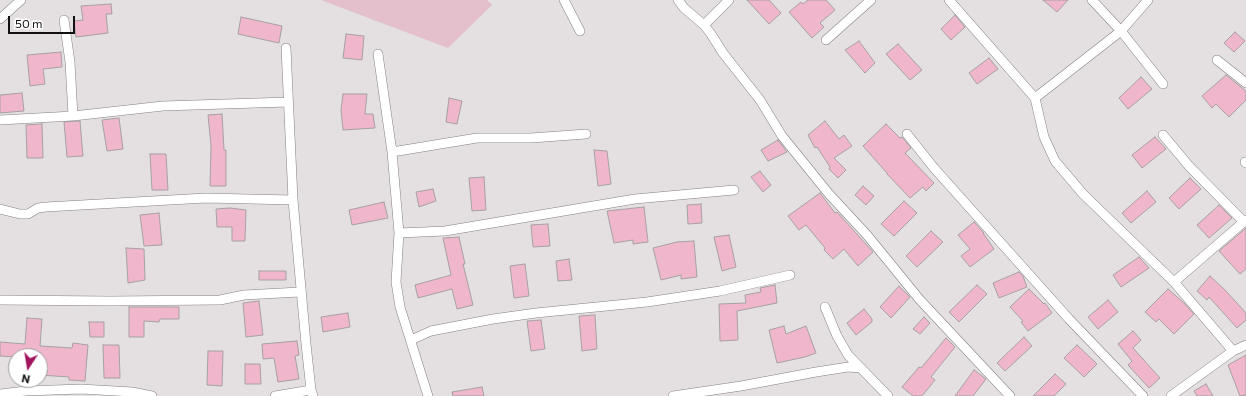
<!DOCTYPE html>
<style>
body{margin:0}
#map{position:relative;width:1246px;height:396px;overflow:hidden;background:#e4dfe0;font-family:Commissioner,sans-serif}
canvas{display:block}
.north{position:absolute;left:8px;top:348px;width:40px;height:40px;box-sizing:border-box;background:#fff;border:1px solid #a09fa0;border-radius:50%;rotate:192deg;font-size:11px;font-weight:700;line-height:16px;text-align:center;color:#121011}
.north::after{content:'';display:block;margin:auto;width:14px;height:18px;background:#a1155f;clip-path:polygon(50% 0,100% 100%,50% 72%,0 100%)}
.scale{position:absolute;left:8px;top:16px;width:67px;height:18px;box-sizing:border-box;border:2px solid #121011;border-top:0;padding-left:5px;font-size:12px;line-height:14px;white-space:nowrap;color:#121011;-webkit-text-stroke:3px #fff;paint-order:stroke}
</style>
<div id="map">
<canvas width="1246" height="396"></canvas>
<div class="north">N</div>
<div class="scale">50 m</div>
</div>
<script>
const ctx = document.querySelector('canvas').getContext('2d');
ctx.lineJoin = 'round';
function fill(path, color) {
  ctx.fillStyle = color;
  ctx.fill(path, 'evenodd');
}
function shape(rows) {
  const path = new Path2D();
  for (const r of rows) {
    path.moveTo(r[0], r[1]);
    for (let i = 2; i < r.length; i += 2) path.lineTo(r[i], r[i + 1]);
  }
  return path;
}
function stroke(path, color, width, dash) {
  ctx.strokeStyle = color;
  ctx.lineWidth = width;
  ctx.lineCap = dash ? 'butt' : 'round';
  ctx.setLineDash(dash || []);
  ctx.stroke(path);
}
fill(shape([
 [321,0,487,0,492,5,448,48]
]), '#e3c0cc');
const building = shape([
 [747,0,769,0,781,13,769,24,747,0],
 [808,0,826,0,835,10,820,23,824,27,812,38,789,12,801,2,803,4,808,0],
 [1043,0,1068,0,1057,12,1043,0],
 [111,4,112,14,106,14,108,33,76,37,74,21,83,20,81,6,111,4],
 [955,15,965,27,951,40,941,29,955,15],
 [241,17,282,26,279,43,238,34,241,17],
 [1235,32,1245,41,1234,52,1224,43,1235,32],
 [346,34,364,36,362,60,343,58,346,34],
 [859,41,875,63,865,73,845,50,859,41],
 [898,44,922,70,910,80,886,54,898,44],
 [61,52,62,67,43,69,45,84,30,86,27,55,61,52],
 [989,58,998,69,977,84,969,73,989,58],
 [1226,75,1246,91,1246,100,1229,117,1216,104,1212,108,1202,96,1226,75],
 [1141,77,1152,89,1128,109,1119,98,1141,77],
 [22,93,24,111,0,113,0,95,22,93],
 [343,94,367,94,365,114,373,114,375,128,343,130,341,110,343,94],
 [449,98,462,101,457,124,446,122,449,98],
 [222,114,224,150,226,150,226,186,210,186,211,146,208,115,222,114],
 [119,118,123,149,107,151,102,120,119,118],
 [80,121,83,156,67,157,64,122,80,121],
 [825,121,839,139,844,135,852,146,834,158,846,170,838,178,829,169,830,167,817,147,815,148,808,135,825,121],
 [42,124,43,158,27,158,26,125,42,124],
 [886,124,900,138,902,137,911,148,905,153,934,183,926,191,923,187,910,198,887,174,887,173,863,146,886,124],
 [1155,137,1166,149,1142,168,1132,155,1155,137],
 [778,140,787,152,768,161,761,150,778,140],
 [594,150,607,151,611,184,598,186,594,150],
 [150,154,166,154,168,190,152,190,150,154],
 [760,171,771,185,763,192,751,177,760,171],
 [484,177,486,210,472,211,469,178,484,177],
 [1190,178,1201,189,1179,209,1169,198,1190,178],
 [863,186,874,196,866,205,855,195,863,186],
 [433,189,436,201,419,207,416,192,433,189],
 [1147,191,1156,202,1131,223,1122,213,1147,191],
 [820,193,835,213,837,212,873,252,858,266,844,249,833,259,824,250,825,248,806,225,799,230,788,216,820,193],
 [904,201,917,213,894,236,881,224,904,201],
 [384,202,388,218,352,225,349,210,384,202],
 [701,204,702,223,688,224,687,205,701,204],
 [1219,205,1232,218,1209,238,1197,225,1219,205],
 [644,207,648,242,633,244,633,240,614,243,607,211,644,207],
 [230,208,246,210,245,241,232,241,232,227,217,227,216,209,230,208],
 [159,213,162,245,144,246,140,215,159,213],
 [974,222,984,233,983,233,994,249,970,267,961,256,970,249,958,235,974,222],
 [548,224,550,246,533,247,531,225,548,224],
 [1246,228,1246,269,1240,274,1219,251,1246,228],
 [931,231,943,242,917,267,906,256,931,231],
 [729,235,736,267,722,271,714,237,729,235],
 [459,237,465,264,463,264,473,305,457,309,452,289,418,298,415,285,451,275,443,238,459,237],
 [694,241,697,277,681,279,681,275,661,280,653,248,677,242,694,241],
 [126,248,144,249,145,280,128,283,126,248],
 [1139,257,1149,268,1121,287,1113,275,1139,257],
 [569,259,572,280,558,281,556,261,569,259],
 [525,264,529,296,514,298,510,266,525,264],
 [259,271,286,271,286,280,259,280,259,271],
 [1019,272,1023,276,1027,287,999,298,993,283,1019,272],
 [1210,276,1225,290,1246,313,1246,320,1237,328,1209,297,1207,300,1197,291,1210,276],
 [775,285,777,303,737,311,738,340,720,341,719,304,746,303,745,295,761,292,760,288,775,285],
 [977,285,987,294,959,322,949,312,977,285],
 [899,286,910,297,891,318,880,307,899,286],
 [1029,289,1044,304,1045,303,1052,313,1028,331,1021,322,1023,321,1010,307,1029,289],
 [1168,289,1184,303,1194,314,1174,334,1159,319,1156,322,1145,312,1168,289],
 [1108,300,1118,312,1098,329,1088,317,1108,300],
 [259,301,263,335,246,337,243,303,259,301],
 [129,307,179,307,179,319,160,319,159,322,144,321,144,337,129,337,129,307],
 [864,309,872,319,872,322,856,335,847,323,864,309],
 [348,313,350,327,323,332,321,317,348,313],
 [595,315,597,349,582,351,579,316,595,315],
 [924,317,930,323,920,334,913,329,924,317],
 [27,318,42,319,40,346,72,348,73,343,88,345,85,381,69,380,69,377,40,375,40,356,16,357,0,356,0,342,25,344,27,318],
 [541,320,545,349,531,351,527,321,541,320],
 [89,322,104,322,104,337,90,337,89,322],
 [784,326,786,334,806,326,816,353,805,357,777,363,769,330,784,326],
 [1133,331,1141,340,1133,348,1160,378,1149,388,1128,365,1132,361,1118,344,1133,331],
 [1024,337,1032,346,1005,371,997,363,1024,337],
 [946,338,955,347,931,377,935,380,922,396,913,396,902,387,919,367,921,368,946,338],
 [297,341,299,355,295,356,299,379,278,382,274,358,263,359,262,344,297,341],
 [103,345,119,345,120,378,104,378,103,345],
 [1077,345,1097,364,1084,377,1064,358,1077,345],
 [208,351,223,351,222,386,207,385,208,351],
 [1246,355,1246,395,1240,396,1228,365,1246,355],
 [245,364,260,364,261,384,245,384,245,364],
 [974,370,986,379,973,396,955,396,974,370],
 [1055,374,1066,384,1054,396,1033,396,1055,374],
 [1206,384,1213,396,1197,396,1194,391,1206,384],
 [482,387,484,396,453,396,452,392,482,387]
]);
fill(building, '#f0b6cb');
stroke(building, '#a6a1a2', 1);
const street = shape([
 [564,0,580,31],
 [678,0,684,8,704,25,711,34,723,53,760,100,782,136,829,194,867,235,920,300,1010,396],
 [949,0,1035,98,1044,137,1055,161,1083,194,1174,282,1233,351],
 [1092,0,1121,31,1163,84],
 [0,19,21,0],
 [64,20,70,62,73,116],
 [704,25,729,0],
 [826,40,871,0],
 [286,48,293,200,306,344,311,390,313,396],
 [378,54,392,152],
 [1217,60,1246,83],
 [1035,98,1121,31,1148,0],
 [0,120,73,116,163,106,288,102],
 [907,134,934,168,1069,319,1143,396],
 [1163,135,1189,166,1244,222],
 [1245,162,1246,163],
 [0,209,20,214,28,214,38,208,46,207,206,198,293,200],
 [399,233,445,231,635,199,734,190],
 [1174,282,1246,220],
 [0,300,110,301,220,300,244,295,300,292],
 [825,307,837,336,848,355,888,396],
 [411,340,431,331,493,319,536,313,647,302,720,291,790,275],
 [0,394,26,391,81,389,132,392,152,396],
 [275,396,311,390],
 [428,396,400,307,396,282,399,233,392,152,477,138,531,138,586,134],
 [673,396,741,386,816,372,848,367,861,368],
 [1171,396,1233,351,1246,345]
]);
stroke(street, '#858081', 10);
stroke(street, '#fff', 9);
</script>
